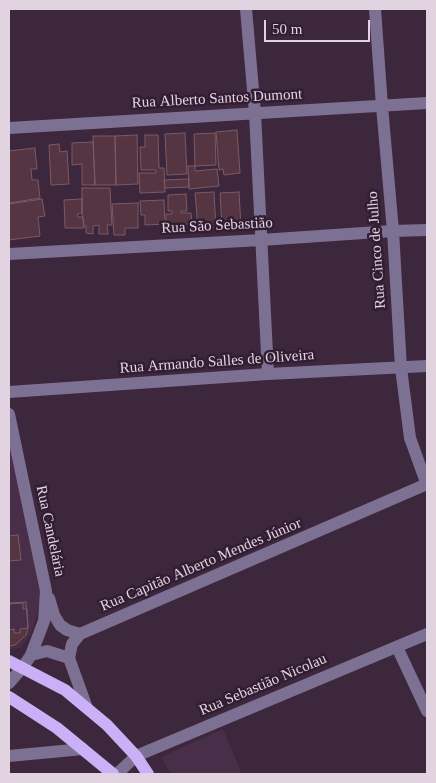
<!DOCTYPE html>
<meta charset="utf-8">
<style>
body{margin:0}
#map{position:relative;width:436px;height:783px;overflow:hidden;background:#3d273c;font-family:"Times New Roman",serif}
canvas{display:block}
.frame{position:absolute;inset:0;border:10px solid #e2d3e1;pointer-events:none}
.scale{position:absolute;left:264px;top:20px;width:106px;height:22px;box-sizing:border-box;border:2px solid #e2d3e1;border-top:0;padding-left:6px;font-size:15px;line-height:18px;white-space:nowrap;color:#e2d3e1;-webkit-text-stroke:4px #321d32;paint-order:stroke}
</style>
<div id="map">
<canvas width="436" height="783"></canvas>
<div class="frame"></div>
<div class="scale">50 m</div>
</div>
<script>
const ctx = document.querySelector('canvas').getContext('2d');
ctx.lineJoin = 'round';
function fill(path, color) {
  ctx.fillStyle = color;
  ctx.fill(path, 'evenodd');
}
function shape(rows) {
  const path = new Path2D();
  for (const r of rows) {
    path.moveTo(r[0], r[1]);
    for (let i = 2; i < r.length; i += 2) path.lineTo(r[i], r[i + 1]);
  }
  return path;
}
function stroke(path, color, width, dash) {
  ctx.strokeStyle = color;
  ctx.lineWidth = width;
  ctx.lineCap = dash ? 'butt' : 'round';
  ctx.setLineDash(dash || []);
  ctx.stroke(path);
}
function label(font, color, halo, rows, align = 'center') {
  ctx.font = font + ' "Times New Roman",serif';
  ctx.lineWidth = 5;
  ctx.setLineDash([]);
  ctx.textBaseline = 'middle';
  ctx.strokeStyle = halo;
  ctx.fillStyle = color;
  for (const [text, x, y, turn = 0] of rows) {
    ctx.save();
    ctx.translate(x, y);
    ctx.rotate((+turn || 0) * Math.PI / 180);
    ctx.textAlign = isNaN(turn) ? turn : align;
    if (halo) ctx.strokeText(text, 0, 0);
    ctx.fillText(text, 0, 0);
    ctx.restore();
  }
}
fill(shape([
 [9,416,41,599,31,634,20,648,9,649],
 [223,729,242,774,171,774,161,757]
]), '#492e49');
const building = shape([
 [237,130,240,173,224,175,223,169,219,170,216,132,237,130],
 [185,133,187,174,167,175,165,134,185,133],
 [215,133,216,165,195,166,194,134,215,133],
 [137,135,138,184,116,185,115,136,137,135],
 [145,135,158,135,159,168,164,168,165,192,140,193,139,173,156,173,156,170,141,170,140,147,145,147,145,135],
 [93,136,115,136,116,185,95,185,93,136],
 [93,142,95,185,82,185,82,164,72,165,72,143,93,142],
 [59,144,60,152,67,151,69,184,51,185,49,145,59,144],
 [35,148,37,169,31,169,32,180,38,180,40,198,9,203,9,151,35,148],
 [188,166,195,166,195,171,217,169,219,186,189,189,188,166],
 [189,179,189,187,165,188,164,180,189,179],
 [82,188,110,188,112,225,107,225,108,234,99,234,99,225,93,226,93,234,86,233,86,226,84,226,82,213,82,188],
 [214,192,216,228,198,229,195,193,214,192],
 [239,192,241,227,222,228,220,193,239,192],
 [186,194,187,211,181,211,181,213,191,213,192,224,166,225,166,214,172,214,172,211,168,211,168,195,186,194],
 [42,199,45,216,38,217,40,236,9,240,9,204,42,199],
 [82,199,82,213,77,214,78,217,83,217,84,228,65,228,64,200,82,199],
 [164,200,165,224,145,225,145,215,141,215,140,201,164,200],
 [138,203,138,228,125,228,125,235,114,235,112,204,138,203],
 [18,535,21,560,9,561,9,536,18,535],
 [26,602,28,628,26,635,15,645,9,646,9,603,26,602],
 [23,603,23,609,27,609,28,628,20,629,20,633,14,633,14,629,9,630,9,604,23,603]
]);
fill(building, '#543541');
stroke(building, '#7c5a66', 1);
stroke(shape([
 [246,9,255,113,268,374],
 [375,9,382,106,393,231,401,368,410,438,427,485],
 [9,128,427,103],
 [9,254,261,240,393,231,427,230],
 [9,392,268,374,427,366],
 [9,414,46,591,44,621,31,655,23,667,9,683],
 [49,598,54,615,60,625,67,630,80,634],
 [397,647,427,711],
 [31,655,47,651,69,658],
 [69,658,72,644,80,634,427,484],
 [69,658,87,708],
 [9,756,83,749],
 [117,774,136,756,427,634]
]), '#7d7193', 12);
stroke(shape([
 [9,661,65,690,107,725,136,756,148,774],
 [9,697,57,728,113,774]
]), '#cab1f7', 12);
label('15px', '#e2d3e1', '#321d32', [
 ["Rua Alberto Santos Dumont",217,99,-3],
 ["Rua São Sebastião",217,226,-3],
 ["Rua Cinco de Julho",377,250,-94],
 ["Rua Armando Salles de Oliveira",217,362,-4],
 ["Rua Candelária",50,531,78],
 ["Rua Capitão Alberto Mendes Júnior",201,565,-23],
 ["Rua Sebastião Nicolau",263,685,-23]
]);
</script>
